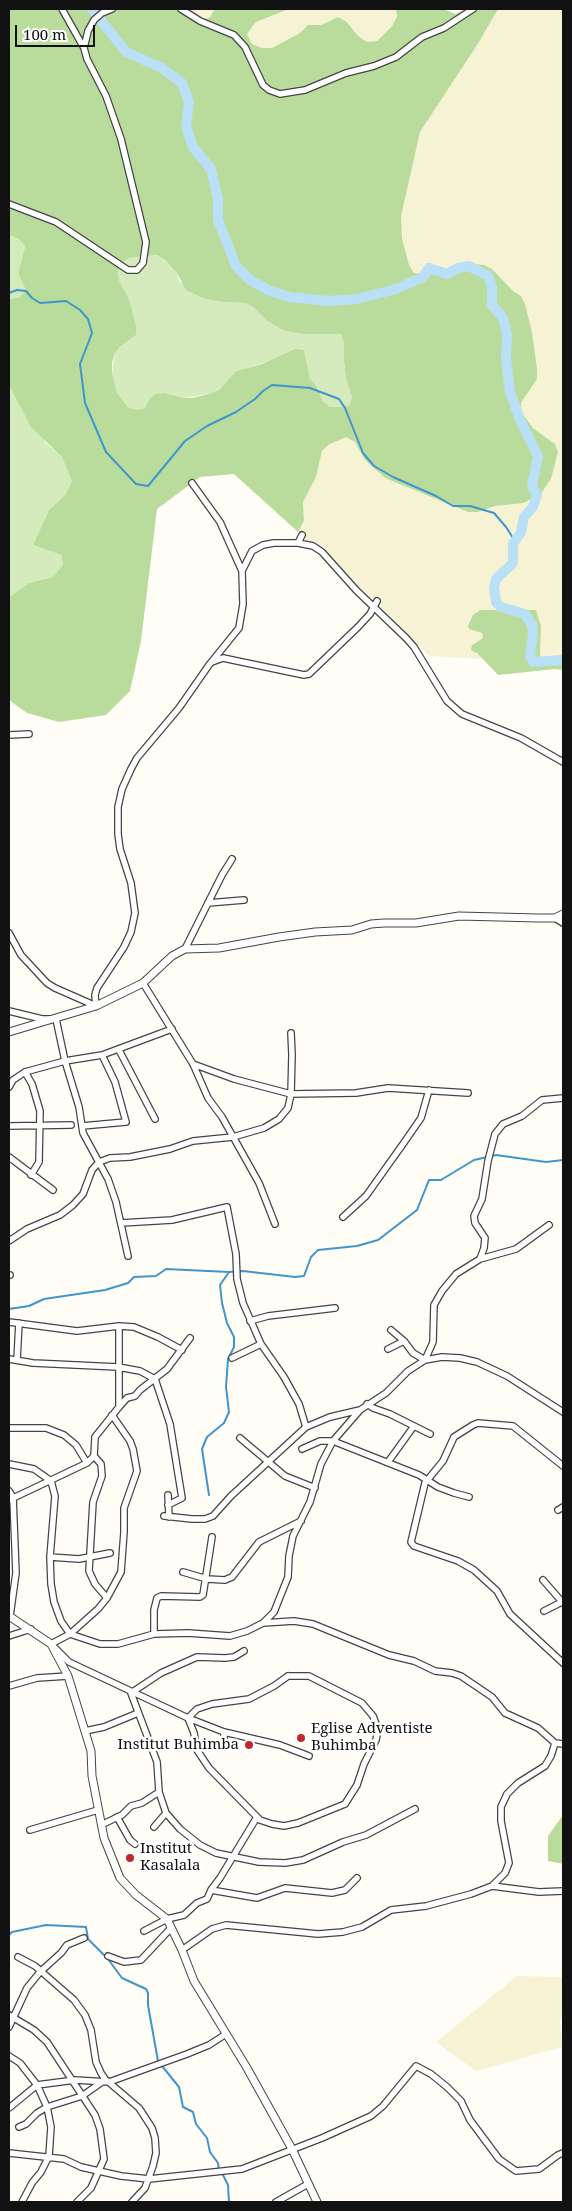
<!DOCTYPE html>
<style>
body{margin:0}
#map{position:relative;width:572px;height:2211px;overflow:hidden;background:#fffdf5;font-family:"Noto Serif",serif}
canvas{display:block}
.frame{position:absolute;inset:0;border:10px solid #111;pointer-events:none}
.scale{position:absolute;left:15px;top:25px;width:80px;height:22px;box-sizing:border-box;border:2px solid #111;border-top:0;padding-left:6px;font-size:15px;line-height:18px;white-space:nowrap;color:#111;-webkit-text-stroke:4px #fff;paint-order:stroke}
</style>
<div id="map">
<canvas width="572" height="2211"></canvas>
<div class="frame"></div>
<div class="scale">100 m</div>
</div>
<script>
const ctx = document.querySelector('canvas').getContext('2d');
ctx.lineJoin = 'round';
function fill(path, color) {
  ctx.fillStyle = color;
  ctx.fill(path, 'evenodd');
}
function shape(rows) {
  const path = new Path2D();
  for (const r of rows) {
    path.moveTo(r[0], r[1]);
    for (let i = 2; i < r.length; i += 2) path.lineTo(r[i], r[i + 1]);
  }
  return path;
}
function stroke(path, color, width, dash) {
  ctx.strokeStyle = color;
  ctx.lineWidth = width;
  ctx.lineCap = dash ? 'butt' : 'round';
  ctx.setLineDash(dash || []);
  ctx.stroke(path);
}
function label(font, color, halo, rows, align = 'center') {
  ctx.font = font + ' "Noto Serif",serif';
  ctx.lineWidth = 5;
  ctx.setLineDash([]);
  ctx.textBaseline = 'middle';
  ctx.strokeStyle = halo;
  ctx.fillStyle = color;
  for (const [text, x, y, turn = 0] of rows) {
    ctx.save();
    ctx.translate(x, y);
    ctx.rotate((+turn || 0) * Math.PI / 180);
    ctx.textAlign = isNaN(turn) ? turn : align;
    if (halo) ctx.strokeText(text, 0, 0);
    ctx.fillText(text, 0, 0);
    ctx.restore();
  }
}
fill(shape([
 [181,9,215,9,210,17,202,21],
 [289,9,396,9,397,17,392,26,377,41,367,42,358,36,347,22,338,17,321,25,308,25,300,33,272,48,262,48,252,44,247,34,256,22],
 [498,9,563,9,563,656,551,658,540,657,541,626,536,610,480,610,473,615,469,629,482,633,483,638,472,645,483,659,429,656,374,600,298,532,304,521,303,502,316,477,322,451,328,445,346,436,355,442,364,459,385,478,468,512,478,512,495,506,532,500,551,479,558,452,555,444,533,428,522,413,521,403,537,379,521,296,513,291,492,269,473,264,426,274,414,273,409,265,402,238,400,216,420,132,479,42],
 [517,1976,563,1977,563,2009,560,2021,562,2047,476,2071,436,2042]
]), '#f6f3d4');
fill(shape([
 [9,235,19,239,25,247,18,273,27,290,20,297,9,299],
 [157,255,165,260,177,273,180,282,222,302,245,303,253,307,266,320,341,334,344,343,344,361,346,379,352,397,349,406,330,407,323,401,316,385,310,379,304,351,236,371,219,390,209,394,184,398,165,393,149,400,145,408,137,410,128,407,117,393,112,373,115,353,121,346,136,335,129,299,119,280,118,271,121,262,129,258],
 [9,385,46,443,62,457,73,481,66,494,49,510,33,545,61,555,63,565,53,577,29,583,9,597]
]), '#d5ebbd');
fill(shape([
 [9,9,181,9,202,21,210,17,215,9,289,9,256,22,247,34,252,44,262,48,272,48,300,33,308,25,321,25,338,17,347,22,358,36,367,42,377,41,392,26,397,17,396,9,443,9,456,14,465,9,498,9,479,42,420,132,401,216,402,238,409,265,414,273,426,274,473,264,484,265,492,269,513,291,521,296,525,304,532,332,537,369,537,379,521,403,522,413,533,428,555,444,558,452,551,479,540,495,523,503,495,506,478,512,468,512,385,478,364,459,355,442,346,437,328,445,322,451,316,477,303,502,304,521,298,532,234,474,200,477,157,509,141,641,130,691,106,715,59,722,27,713,9,700,9,597,29,583,53,577,63,565,61,555,33,545,49,510,66,494,72,481,62,457,31,427,9,385,9,299,20,297,26,290,18,273,25,247,19,239,9,235],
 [157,255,165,260,177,273,186,290,203,298,222,302,245,303,253,307,266,320,283,330,303,334,341,334,344,343,344,361,346,379,352,397,349,406,330,407,323,401,316,385,310,379,304,350,295,349,262,364,236,371,219,390,209,394,192,398,184,398,165,393,155,394,149,400,145,408,137,410,128,407,117,393,112,373,112,363,115,353,121,346,136,335,136,326,129,299,119,280,118,271,121,263,129,258],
 [480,610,536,610,541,626,540,657,551,658,563,656,563,670,555,669,498,675,477,653,471,650,472,645,483,638,482,633,469,629,468,626,473,615],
 [563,1815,563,1864,548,1861,548,1836]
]), '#b9dc9c');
stroke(shape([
 [9,293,17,290,26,291,32,298,40,303,66,301,80,310,88,319,92,333,80,364,85,403,106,452,136,484,148,486,185,441,207,426,236,412,255,399,263,391,272,385,310,388,339,399,345,408,363,453,374,466,393,477,436,496,453,506,470,506,494,513,506,527,515,541],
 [9,1309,29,1306,44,1299,105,1290,128,1283,134,1277,156,1276,166,1269,229,1272,243,1271,295,1277,304,1276,311,1257,318,1250,357,1246,378,1240,417,1210,429,1180,441,1180,474,1160,496,1155,546,1162,563,1160],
 [209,1495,202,1449,207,1437,224,1423,229,1412,226,1387,228,1359,234,1347,234,1337,227,1323,222,1303,220,1285,229,1272],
 [9,1935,12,1932,46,1925,86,1927,88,1939,108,1959,122,1978,146,1989,148,1993,148,2005,158,2061,179,2087,183,2107,193,2112,196,2124,207,2138,210,2152,218,2163,219,2169],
 [222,2173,228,2185,229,2202]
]), '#3f96cf', 2);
stroke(shape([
 [92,9,126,52,162,68,182,83,189,102,186,127,193,147,211,169,218,200,218,220,236,266,250,280,270,291,290,297,328,301,357,299,396,289,423,277,429,268,447,274,458,268,469,266,488,276,492,287,492,305,503,318,507,334,506,359,510,392,521,422,538,456,532,486,537,495,533,507,524,517,521,532,513,544,513,563,496,579,494,588,496,602,501,607,525,614,532,625,533,634,530,656,533,662,563,660]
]), '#b9e0f7', 10);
const minor = shape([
 [62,9,84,48],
 [181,9,200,21,234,35,245,47,263,85,269,90,280,94,305,90,346,73,374,66,396,57,422,37,444,28,473,9],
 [9,204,56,222,128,270,137,270,143,263,146,242,121,139,106,96,87,59,84,48,88,31,94,20,102,13,112,9],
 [192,483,220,522,242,571],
 [298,543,313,546,322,552,356,590,406,638,414,647,447,701,462,714,521,738,563,762],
 [212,662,223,658,304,675,309,674,358,627,370,614,377,601],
 [9,735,29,734],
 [208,903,244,900],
 [555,918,563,923],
 [9,933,21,955,47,983,55,988,96,1006],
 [185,949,222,875,232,859],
 [143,983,193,1064,208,1098,222,1117,259,1183,275,1224],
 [96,1006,95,995,97,988,124,947,131,932,135,913,131,883,120,849,118,834,118,807,122,789,131,769,137,758,179,708,209,665,239,628,243,604,242,571,252,551,263,545,274,543,298,543,302,535],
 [9,1011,42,1019,56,1019,65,1061,79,1107,83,1133,108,1179,116,1202,128,1256],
 [119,1050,155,1119],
 [193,1064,234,1079,291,1094,356,1093,388,1088,468,1093],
 [25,1072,32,1084,40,1111,39,1162,31,1175],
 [9,1087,13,1080,25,1072,65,1061,102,1055,172,1029],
 [9,1126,71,1125],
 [82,1126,126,1122,115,1082,102,1055],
 [9,1157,53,1190],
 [343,1217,366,1196,403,1144,421,1118,429,1090],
 [121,1223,172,1220,227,1207,236,1254,237,1279,243,1303,261,1344,284,1377,299,1404,306,1427],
 [9,1241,27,1229,60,1215,73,1205,83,1194,92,1170,99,1162,110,1158,130,1157,170,1149,193,1141,233,1137,264,1128,279,1119,288,1108,291,1094,292,1055,291,1033],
 [480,1259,516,1249,549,1225],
 [9,1275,10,1275],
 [250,1321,268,1316,335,1308],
 [9,1322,77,1331,119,1326,134,1327,158,1337,182,1350],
 [391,1330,404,1341],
 [388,1349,404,1341,413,1353,425,1360,433,1342,434,1305,442,1291,456,1274,480,1259,484,1248,485,1238,475,1223,474,1216,482,1199,488,1161,495,1134,503,1124,522,1116,542,1100,563,1098],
 [232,1358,261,1344],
 [9,1359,33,1363,118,1367,140,1371,155,1379,170,1424,182,1498,168,1505],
 [17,1360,19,1323],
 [367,1404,373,1408,390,1414,430,1434],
 [119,1407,127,1398,135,1396,140,1390,167,1369,190,1338],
 [112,1415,130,1441,133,1449,137,1471,124,1508,124,1532,121,1572,107,1598,98,1609,70,1634,51,1644,69,1662,188,1718,224,1732,280,1745,309,1756],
 [9,1428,46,1428,64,1435,76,1445,87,1463],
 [240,1438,285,1476,315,1488],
 [302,1449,320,1441,333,1441,419,1475,438,1487,454,1493,469,1497],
 [94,1456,101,1464,102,1476,93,1502,89,1571,95,1584,107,1598],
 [388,1462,414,1426],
 [9,1464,34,1469,51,1481,55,1496,50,1557,51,1584,54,1602,61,1621,70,1634,100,1644,118,1644,154,1634,188,1633,230,1636,247,1631,263,1623,274,1612,288,1577,289,1556,293,1536,310,1502,321,1464,333,1441,360,1410,386,1393,408,1371,425,1360,442,1357,460,1358,477,1362,507,1376,563,1412],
 [563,1466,513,1426,478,1423,473,1425,454,1437,443,1461,425,1483,411,1542,414,1546,458,1561,474,1570,497,1591,510,1614,563,1663],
 [9,1491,13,1497,16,1573,10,1616],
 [168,1495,169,1517],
 [9,1500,87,1463,94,1456,95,1437,119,1407,119,1326],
 [558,1510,563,1507],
 [164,1516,192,1519,205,1519,213,1516,231,1496,306,1427,330,1417,360,1410],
 [50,1557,79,1559,110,1553],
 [183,1572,207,1579,225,1580,232,1577,259,1542,301,1521],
 [543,1580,563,1603],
 [544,1611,562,1602],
 [263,1623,294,1621,313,1624,389,1655,414,1661,435,1671,452,1673,461,1676,492,1697,505,1713,538,1728,555,1743,563,1744],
 [154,1634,154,1610,157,1598,161,1596,200,1597,203,1595,212,1537],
 [9,1636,31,1629],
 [244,1651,234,1657,225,1658,197,1657,161,1673,131,1693,157,1762,159,1792,166,1813,180,1829,200,1845,216,1853,259,1862,285,1863,303,1860,343,1842,366,1835,415,1809],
 [288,1676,309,1676,362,1703,373,1716,378,1729,376,1740,364,1764,357,1785,345,1804,298,1823,284,1826,272,1824,260,1820,209,1768,197,1750,194,1733,188,1718,197,1709,212,1704,249,1699,274,1686,288,1676],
 [9,1686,37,1678,68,1676],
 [85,1731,104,1727,138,1713],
 [224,1746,224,1732],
 [117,1817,130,1840,135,1844],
 [101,1825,122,1815,131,1806,142,1803,159,1792],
 [154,1827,166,1813],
 [30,1830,98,1810],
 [492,1886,539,1892,563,1891],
 [211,1890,257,1898,285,1888,332,1893,345,1890,357,1878],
 [144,1931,167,1919,184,1915,197,1903,207,1899,211,1890,220,1878,257,1817],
 [182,1950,212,1929,226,1925,318,1934,343,1932,362,1927,391,1910,426,1906,471,1894,492,1886,505,1873,509,1863,501,1821,501,1807,507,1794,518,1783,545,1766,551,1756,555,1743],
 [108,1956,124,1962,141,1960,171,1928],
 [18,1957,35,1966,74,2000,85,2015,91,2030,96,2062,101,2073,105,2079,139,2108,152,2128,155,2138,156,2153,153,2166,145,2188,132,2202],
 [9,2015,34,2030,47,2042,95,2115,100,2129,104,2159,91,2188,77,2202],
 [9,2027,27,1988,40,1972,61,1953,67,1945,84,1938],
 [9,2056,20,2063,37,2085,47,2107,51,2127,49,2156,41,2172,32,2183,22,2202],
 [9,2108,37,2085,75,2080,109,2082,187,2054,209,2045,226,2034],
 [19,2127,26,2124,37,2113,47,2107,82,2096,102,2082],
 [9,2153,64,2159,81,2167,121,2176,149,2179,242,2169,322,2138,371,2116,383,2106,416,2066,431,2074,447,2087,461,2101,470,2120,499,2159,516,2171,539,2169,558,2155,563,2153],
 [276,2202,308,2184]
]);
const tertiary = shape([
 [9,1032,96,1006,143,983,172,956,185,949,219,948,279,937,315,932,352,930,371,924,384,923,416,923,459,916,538,918,555,918,563,914],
 [9,1616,51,1644,68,1676,91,1751,92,1776,104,1838,120,1878,136,1895,167,1919,182,1950,194,1981,247,2068,292,2149,317,2202]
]);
stroke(minor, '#444', 8);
stroke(tertiary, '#444', 9);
stroke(minor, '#fff', 5.5);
stroke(tertiary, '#fff', 7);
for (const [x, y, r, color] of [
 [301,1738,5,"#c4262e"],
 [249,1745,5,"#c4262e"],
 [130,1858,5,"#c4262e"]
]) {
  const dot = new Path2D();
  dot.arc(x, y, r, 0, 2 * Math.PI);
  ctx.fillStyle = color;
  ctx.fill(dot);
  stroke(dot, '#fff', 2);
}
label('15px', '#111', '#fff', [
 ["Eglise Adventiste",311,1729],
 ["Buhimba",311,1746],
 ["Institut Buhimba",239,1745,"right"],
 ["Institut",140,1849],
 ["Kasalala",140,1866]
], 'left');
</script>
